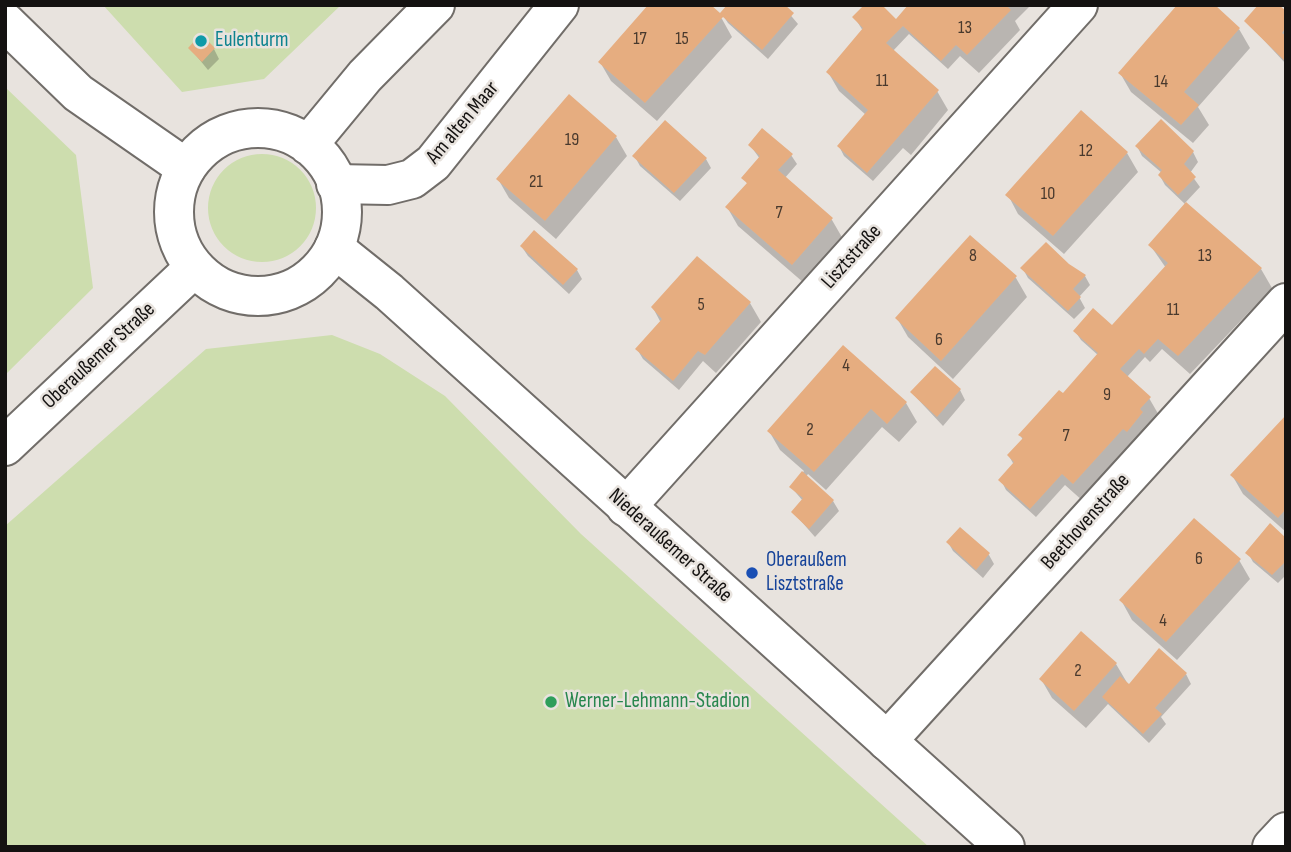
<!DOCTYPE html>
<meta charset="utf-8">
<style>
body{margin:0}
#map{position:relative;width:1291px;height:852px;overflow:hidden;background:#e8e3de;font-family:"Sofia Sans Condensed",sans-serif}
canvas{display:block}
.frame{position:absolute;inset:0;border:7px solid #141211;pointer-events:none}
</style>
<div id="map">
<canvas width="1291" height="852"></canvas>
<div class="frame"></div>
</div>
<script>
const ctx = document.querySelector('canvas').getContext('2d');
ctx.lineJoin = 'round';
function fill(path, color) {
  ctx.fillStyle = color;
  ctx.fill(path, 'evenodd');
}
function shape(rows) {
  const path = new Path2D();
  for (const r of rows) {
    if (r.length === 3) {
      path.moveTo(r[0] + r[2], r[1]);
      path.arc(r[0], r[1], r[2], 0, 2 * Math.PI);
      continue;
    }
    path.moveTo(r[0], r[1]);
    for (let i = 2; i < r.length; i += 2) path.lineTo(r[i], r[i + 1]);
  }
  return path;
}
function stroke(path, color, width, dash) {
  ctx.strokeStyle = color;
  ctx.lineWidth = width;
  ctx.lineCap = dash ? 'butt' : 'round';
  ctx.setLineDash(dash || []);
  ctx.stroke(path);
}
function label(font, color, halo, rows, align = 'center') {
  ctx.font = font + ' "Sofia Sans Condensed",sans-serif';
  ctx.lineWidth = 5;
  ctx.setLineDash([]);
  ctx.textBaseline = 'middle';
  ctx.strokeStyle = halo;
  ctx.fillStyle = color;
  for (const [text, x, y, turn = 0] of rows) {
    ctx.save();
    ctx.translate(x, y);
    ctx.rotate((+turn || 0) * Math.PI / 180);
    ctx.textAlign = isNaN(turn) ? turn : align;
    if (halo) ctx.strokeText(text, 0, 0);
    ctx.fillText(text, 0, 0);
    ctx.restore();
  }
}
fill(shape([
 [103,5,341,5,264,79,182,92],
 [5,87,76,155,93,288,5,375],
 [262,208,54],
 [332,335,380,354,445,396,581,534,929,847,5,847,5,526,206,349]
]), '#cdddae');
fill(shape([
 [707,5,722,19,732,37,657,121,611,81,600,62],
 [782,5,798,24,768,59,728,23,722,14],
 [915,5,1031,5,1015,21,1020,30,979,73,960,56,948,69,909,34,892,52,937,91,948,110,911,155,903,148,873,181,844,156,839,146,866,115,839,91,828,72,863,31,855,18,896,21],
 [1286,13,1286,64,1246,21],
 [1239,29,1250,48,1198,107,1209,125,1193,143,1131,92,1120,73],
 [190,48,214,49,219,59,208,70],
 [616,137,627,156,556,239,509,198,498,179],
 [750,145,791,155,797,164,784,179,832,220,843,239,804,283,738,226,727,207,748,185,744,178,760,159],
 [1137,146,1193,152,1198,162,1190,173,1200,187,1185,203,1261,269,1272,288,1190,374,1162,349,1150,362,1145,357,1127,377,1149,398,1160,417,1084,502,1065,485,1036,517,1006,490,1001,480,1014,465,1009,456,1023,440,1020,435,1063,396,1099,356,1081,340,1075,331,1112,327,1166,268,1150,245,1186,205,1165,185,1160,176,1162,173,1142,156],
 [1127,153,1138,172,1064,254,1018,214,1008,195],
 [635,157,706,159,711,168,680,201,640,166],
 [970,237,1016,278,1027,297,953,379,908,337,897,318],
 [522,247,577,270,582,279,569,294,528,256],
 [1068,266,1085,276,1090,285,1079,297,1085,308,1074,319,1028,278,1023,269],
 [750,303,761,322,716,373,703,361,679,390,643,359,637,349,661,323,653,308],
 [844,347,906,403,917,422,899,442,882,427,826,490,808,474,806,477,833,501,839,511,815,537,793,512,803,501,791,487,804,471,780,450,769,431],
 [935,368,960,390,965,400,943,426,912,393],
 [1286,417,1286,532,1243,494,1232,475],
 [960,529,989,555,994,564,983,578,953,551,948,542],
 [1286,540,1286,575,1278,583,1253,562,1248,553],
 [1239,560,1250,579,1177,660,1132,620,1121,600],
 [1116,664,1129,686,1186,674,1191,684,1161,717,1166,724,1149,743,1108,704,1086,728,1052,698,1041,679]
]), '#0003');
fill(shape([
 [648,5,711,5,720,13,727,5,785,5,794,13,762,50,723,17,645,103,598,62],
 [864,5,882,5,896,19,908,5,1006,5,1011,10,967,55,956,45,941,61,903,26,886,43,939,90,867,173,837,146,868,110,826,72,863,28,852,17],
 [1177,5,1215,5,1240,28,1184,92,1199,105,1181,125,1118,73],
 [1258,5,1279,5,1286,11,1286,27,1282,33,1286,36,1286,62,1244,21],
 [201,34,215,48,202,62,188,48],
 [569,94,617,136,545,221,496,179],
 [1081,110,1128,152,1053,236,1005,195],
 [1161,119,1194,151,1184,164,1196,177,1178,195,1158,175,1162,170,1135,146],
 [665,120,707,158,674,193,632,156],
 [762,128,793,154,778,170,833,218,792,265,725,207,747,183,741,178,760,156,748,145],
 [1186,202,1262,268,1178,356,1158,339,1144,354,1139,349,1120,369,1151,397,1140,409,1143,412,1127,432,1123,429,1073,484,1062,474,1030,509,998,480,1014,462,1007,455,1023,438,1018,435,1059,390,1063,393,1098,353,1073,331,1093,308,1112,325,1168,263,1148,245],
 [534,230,578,269,563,285,520,246],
 [970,235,1017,276,941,361,895,318],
 [1046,242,1069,264,1086,275,1073,289,1081,297,1068,311,1020,268],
 [697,256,751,302,705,355,698,351,673,381,635,349,662,319,651,307],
 [843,345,907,402,887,424,871,409,814,472,767,431],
 [935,366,961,389,937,417,910,392],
 [1286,415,1286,509,1278,518,1230,475],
 [802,471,834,500,809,529,791,512,803,498,789,487],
 [1194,518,1241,559,1166,642,1119,600],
 [1270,523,1286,538,1286,561,1272,575,1245,553],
 [960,527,990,553,976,570,946,542],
 [1081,631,1117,663,1074,711,1039,679],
 [1159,648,1187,673,1155,708,1162,714,1143,734,1102,697,1120,676,1129,684]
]), '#e6ad80');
const minor = shape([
 [5,22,78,93,186,168],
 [336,184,388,185,412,179,433,163,559,5],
 [626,507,1078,5],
 [887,741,1286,303],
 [1272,847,1286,832]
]);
const tertiary = shape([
 [334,248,389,292,1005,847]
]);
const secondary = shape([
 [258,212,84],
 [308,145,365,76,435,5],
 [5,446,194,268]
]);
stroke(minor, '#716d69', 42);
stroke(tertiary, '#716d69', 42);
stroke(secondary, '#716d69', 42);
stroke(minor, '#fff', 38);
stroke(tertiary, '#fff', 38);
stroke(secondary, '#fff', 38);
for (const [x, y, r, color] of [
 [201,41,7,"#0f9aa8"],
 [752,573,7,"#1a4fb4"],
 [551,702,7,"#2e9e5b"]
]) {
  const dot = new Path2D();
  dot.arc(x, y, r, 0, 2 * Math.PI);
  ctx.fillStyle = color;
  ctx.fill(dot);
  stroke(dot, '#e8e3de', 2.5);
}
label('18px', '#48392d', null, [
 ["13",965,28],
 ["17",640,39],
 ["15",682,39],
 ["11",882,81],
 ["14",1161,82],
 ["19",572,140],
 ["12",1086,151],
 ["21",536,182],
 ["10",1048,194],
 ["7",779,213],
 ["8",973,256],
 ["13",1205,256],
 ["5",701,305],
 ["11",1173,310],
 ["6",939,340],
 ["4",846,366],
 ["9",1107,395],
 ["2",810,430],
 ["7",1066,436],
 ["6",1199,559],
 ["4",1163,621],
 ["2",1078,671]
]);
label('21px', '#0d838f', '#e8e3de', [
 ["Eulenturm",215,41]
], 'left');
label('21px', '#141211', '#e8e3de', [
 ["Am alten Maar",463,123,-50],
 ["Lisztstraße",852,257,-48],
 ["Oberaußemer Straße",99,356,-43],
 ["Beethovenstraße",1086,522,-48],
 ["Niederaußemer Straße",670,546,42]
]);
label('21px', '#164399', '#e8e3de', [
 ["Oberaußem",766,561],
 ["Lisztstraße",766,585]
], 'left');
label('21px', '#27864d', '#e8e3de', [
 ["Werner-Lehmann-Stadion",565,702]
], 'left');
</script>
